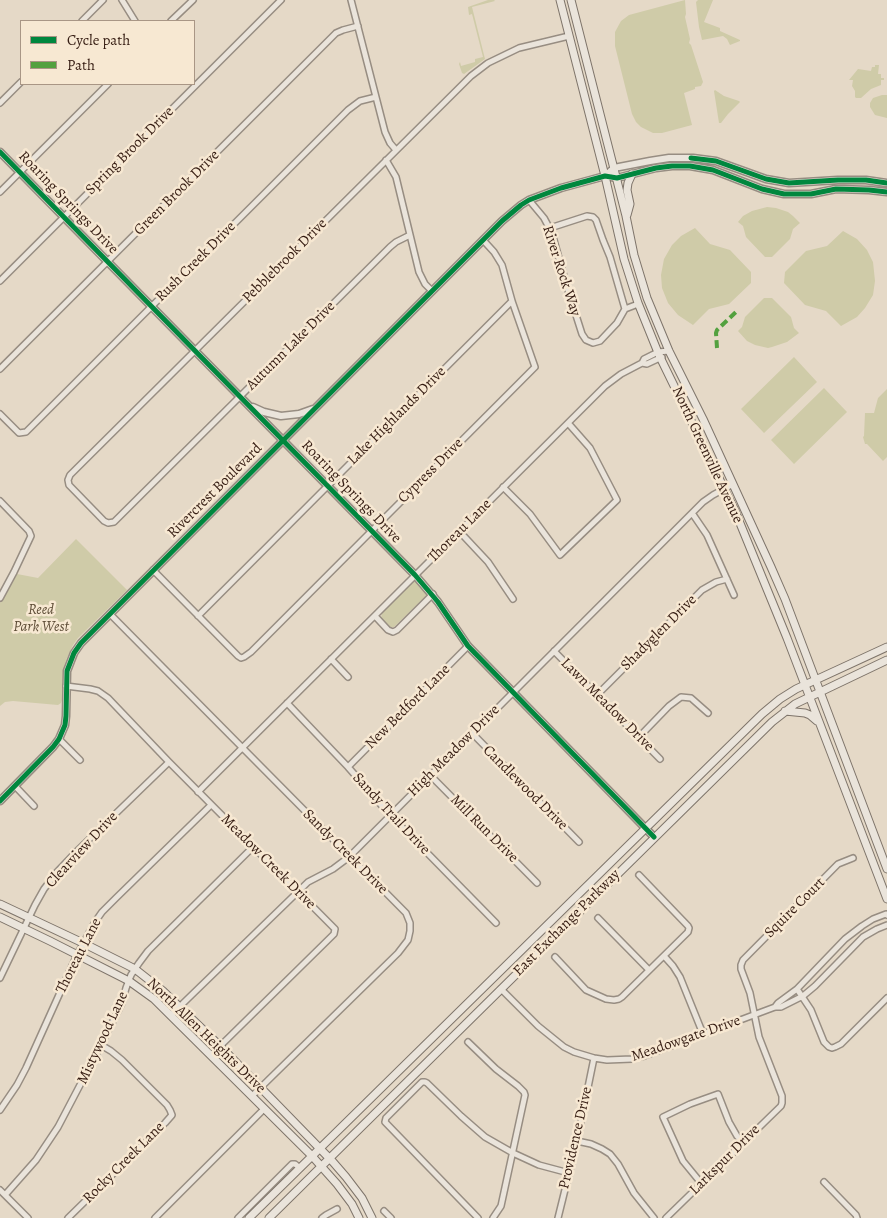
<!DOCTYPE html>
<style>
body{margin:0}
#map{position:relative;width:887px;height:1218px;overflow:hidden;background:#e5d9c7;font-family:Alegreya,serif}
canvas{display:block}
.legend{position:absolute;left:20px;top:20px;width:175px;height:65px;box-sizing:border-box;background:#f7e8d2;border:1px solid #a99685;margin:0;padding:6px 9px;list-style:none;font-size:15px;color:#351c12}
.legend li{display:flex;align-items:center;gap:10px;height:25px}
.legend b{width:25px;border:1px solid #a99685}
</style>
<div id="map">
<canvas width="887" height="1218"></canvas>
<ul class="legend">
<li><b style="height:6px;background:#00873e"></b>Cycle path</li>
<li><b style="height:6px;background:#53a13f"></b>Path</li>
</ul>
</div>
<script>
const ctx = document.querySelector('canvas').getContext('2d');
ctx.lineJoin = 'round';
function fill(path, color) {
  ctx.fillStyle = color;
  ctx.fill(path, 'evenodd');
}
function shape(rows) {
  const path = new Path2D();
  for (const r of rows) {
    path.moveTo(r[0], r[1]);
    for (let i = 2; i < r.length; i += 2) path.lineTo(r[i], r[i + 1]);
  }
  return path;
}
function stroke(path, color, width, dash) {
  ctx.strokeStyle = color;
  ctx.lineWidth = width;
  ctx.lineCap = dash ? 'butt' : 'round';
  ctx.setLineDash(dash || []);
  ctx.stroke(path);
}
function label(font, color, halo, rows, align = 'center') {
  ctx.font = font + ' Alegreya,serif';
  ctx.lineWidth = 5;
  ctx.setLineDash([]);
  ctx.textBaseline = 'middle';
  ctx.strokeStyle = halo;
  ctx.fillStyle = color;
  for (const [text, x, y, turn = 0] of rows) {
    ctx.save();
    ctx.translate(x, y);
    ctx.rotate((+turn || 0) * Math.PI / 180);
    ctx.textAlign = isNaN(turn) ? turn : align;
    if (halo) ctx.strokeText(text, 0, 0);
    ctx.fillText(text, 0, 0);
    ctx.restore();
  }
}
fill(shape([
 [488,0,494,0,495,1,472,7,485,59,464,74,462,73,459,64,460,62,461,66,475,62,475,59,483,57,472,14,469,15,468,7],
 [685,0,686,14,685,17,690,39,689,43,691,45,703,82,701,86,695,87,695,89,684,93,692,125,662,133,653,133,641,127,636,122,632,114,615,46,615,32,621,21,629,15],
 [698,0,713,0,704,22,720,28,720,31,740,40,740,41,730,45,727,39,723,36,702,40,699,27,696,2],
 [875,65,879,65,878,74,881,74,881,78,884,78,884,80,881,80,881,85,871,89,861,98,856,98,855,97,855,91,852,86,853,80,849,80,858,69,871,71,872,67,875,67],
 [715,90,724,96,739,101,740,102,728,114,721,123,719,123,714,91],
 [882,95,887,95,887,118,875,115,870,107,870,103,873,98],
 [767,207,776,208,788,212,793,216,800,223,793,229,790,239,772,257,765,257,746,237,743,226,738,222,743,216,752,211],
 [695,228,710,244,730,250,751,272,751,283,729,304,709,309,693,325,678,315,668,303,662,288,661,275,664,259,672,245,681,236],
 [843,231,857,239,867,250,873,262,875,281,873,295,865,308,857,317,841,326,826,311,805,305,784,283,785,272,806,251,827,246],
 [764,298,772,298,791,317,794,328,799,333,787,342,772,347,768,348,755,345,747,341,738,331,742,327,745,317],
 [794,357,817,382,764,433,741,409],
 [824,388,847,412,794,464,771,440],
 [887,389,887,457,883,461,867,444,865,444,863,437,864,436,865,413,874,413,878,398],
 [76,539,127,590,78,638,73,645,66,660,64,667,62,700,61,703,58,705,13,701,5,702,0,706,0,603,6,594,17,574,38,578],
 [415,581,417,582,426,591,426,596,394,627,390,627,381,618,382,613,413,582]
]), '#cfcba8');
const minor = shape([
 [122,0,135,21],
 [351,0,385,132,390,143,396,150],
 [82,21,103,0],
 [171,21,193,0],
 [0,103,21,82],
 [386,160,396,177,419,272,425,284,432,291],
 [0,192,108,84],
 [529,200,544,218,552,233,567,287,582,334,586,340,593,343,600,341,617,323,625,309,638,304],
 [550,228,587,216,593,217,596,220,603,240,610,257,625,309],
 [410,235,396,242,390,247,114,522,108,523,104,521,69,485,68,480,70,475,471,76,488,63,519,48,569,36],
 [0,281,281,0],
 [642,363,647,364,662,357],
 [0,369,336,33,343,30,358,26],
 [0,414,19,433,26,432,348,110,360,101,376,97],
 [503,487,530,514,560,555,617,500,590,448,568,423],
 [0,501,29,531,31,536,14,572,0,598],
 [692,513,707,535,734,595],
 [459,531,488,562,513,599],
 [153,570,238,656,241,658,244,657,251,652,535,367,512,301,502,265,494,252,483,240],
 [110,614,406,913,410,923,410,931,408,940,398,953,252,1096],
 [198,616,512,301],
 [375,616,388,630,393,632,397,630,433,594],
 [554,651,660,759],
 [331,659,348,677],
 [66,686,90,689,98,691,108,698,169,762,335,929,334,934,211,1055],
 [597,695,702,590,716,582,727,579],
 [287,703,348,767,390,815,496,923],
 [472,733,579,842],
 [639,737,669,706,681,697,691,698,708,713],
 [59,739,80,760],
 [348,767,468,646],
 [430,775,537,883],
 [15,786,34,806],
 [198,792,605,386,621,374,642,363,644,359,658,352,669,351],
 [598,918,649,970],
 [664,956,673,966,680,977,703,1034],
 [555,957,586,990,606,999,614,1000,619,999,622,997,688,932,689,928,688,926,639,875],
 [0,978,35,905,44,889,57,872,77,851,169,762],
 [501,989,538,1026,564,1047,574,1052,594,1058,607,1060,632,1059,644,1056,775,1007,781,1007,803,996,815,986,863,937,877,929,887,925],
 [797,989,811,1010,824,1042,829,1047,832,1048,835,1047,841,1044,887,998],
 [775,1007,778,1003,797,989,845,939,862,926,873,919,886,914,887,915],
 [171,1015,308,882,333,869,349,857,703,502,713,495,733,484],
 [468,1042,496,1069,518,1086,524,1092,525,1095,501,1206,493,1218],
 [0,1110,17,1085,26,1068,77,955,95,922,102,912,116,898,211,805],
 [577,1141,591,1144,602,1149,610,1154,618,1164,634,1193,654,1218],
 [824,1182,856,1215,857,1218],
 [701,1183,683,1161,663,1117,690,1104,718,1094,729,1122,737,1136,743,1142],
 [0,1190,28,1218],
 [5,1195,36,1160,58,1127,101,1045,122,1003,126,988,131,975,139,963,148,951,253,847],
 [384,1211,391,1218],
 [68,1218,165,1123,172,1115,170,1110,167,1105,122,1060,111,1051,101,1045],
 [155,1218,264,1109],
 [238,1218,292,1164,295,1164,300,1168],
 [322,1218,326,1215,337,1209],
 [478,1218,385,1122,386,1118,422,1082,425,1082,427,1083,461,1116,485,1137,513,1153,539,1165,569,1173],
 [558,1218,577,1141,594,1058],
 [666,1218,781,1106,782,1103,782,1096,759,1037,750,993,741,969,741,965,743,960,838,864,853,858]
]);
const tertiary = shape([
 [0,152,415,575,438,602,468,646,654,837],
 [605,176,614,168,650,161,669,158,693,158,716,161,766,179,789,183,838,180,866,180,887,183],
 [253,407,264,412,281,416,299,414,313,409],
 [0,801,53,747,59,739,65,725,66,716,67,671,74,653,81,643,502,221,521,205,529,200,561,188,605,176,617,178,656,168,672,166,690,166,713,170,762,189,784,194,811,194,836,189,869,190,887,192]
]);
const secondary = shape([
 [560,0,605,176,624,259,638,303,659,355,735,511,787,638,887,899],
 [571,0,626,216,634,255,647,298,669,351,703,419,771,567,785,599,887,869],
 [627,215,630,204,627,190,628,183,632,174],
 [785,711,805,713,810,715,817,721],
 [0,904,83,943,135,969,163,991,220,1046,333,1162,346,1177,362,1198,372,1218],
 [0,917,50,941,129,981,154,999,312,1156,337,1184,352,1204,359,1218],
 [249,1218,762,714,780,699,796,689,887,647],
 [269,1218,772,722,795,704,887,660]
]);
stroke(minor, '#978d82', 8);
stroke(tertiary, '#978d82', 9);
stroke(secondary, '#7e746a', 9);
stroke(minor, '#eae4db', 5);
stroke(tertiary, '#eae4db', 6);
stroke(secondary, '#eae4db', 7);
stroke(shape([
 [717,348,716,333,717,330,738,310]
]), '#53a13f', 4, [8, 4]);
stroke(shape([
 [0,152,415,575,438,602,468,646,654,837],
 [691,158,716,161,766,179,789,183,838,180,866,180,887,183],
 [0,801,53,747,59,739,65,725,66,716,67,671,74,653,81,643,502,221,521,205,529,200,561,188,605,176,617,178,656,168,672,166,690,166,713,170,762,189,784,194,811,194,836,189,869,190,887,192]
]), '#00873e', 5);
label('15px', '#351c12', '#f7e8d2', [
 ["Spring Brook Drive",130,151,-45],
 ["Green Brook Drive",177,193,-45],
 ["Roaring Springs Drive",68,203,46],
 ["Pebblebrook Drive",285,261,-45],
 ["Rush Creek Drive",196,262,-45],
 ["River Rock Way",561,271,72],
 ["Autumn Lake Drive",291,346,-45],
 ["Lake Highlands Drive",397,416,-45],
 ["North Greenville Avenue",707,455,65],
 ["Cypress Drive",431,471,-45],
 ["Rivercrest Boulevard",215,491,-45],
 ["Roaring Springs Drive",351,492,46],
 ["Thoreau Lane",460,531,-45],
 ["Shadyglen Drive",659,633,-45],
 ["Lawn Meadow Drive",607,705,45],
 ["New Bedford Lane",408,707,-45],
 ["High Meadow Drive",454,751,-45],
 ["Candlewood Drive",525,788,45],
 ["Sandy Trail Drive",391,814,47],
 ["Mill Run Drive",484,829,45],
 ["Clearview Drive",82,850,-47],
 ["Sandy Creek Drive",345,852,45],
 ["Meadow Creek Drive",268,862,45],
 ["Squire Court",795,908,-45],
 ["East Exchange Parkway",567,923,-45],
 ["Thoreau Lane",79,956,-63],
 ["North Allen Heights Drive",206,1036,44],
 ["Mistywood Lane",103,1038,-65],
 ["Meadowgate Drive",686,1039,-19],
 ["Providence Drive",576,1138,-77],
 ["Larkspur Drive",725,1160,-45],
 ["Rocky Creek Lane",124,1163,-45]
]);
label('italic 15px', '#5e4d37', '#f7e8d2', [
 ["Reed",41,610],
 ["Park West",41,627]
]);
</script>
